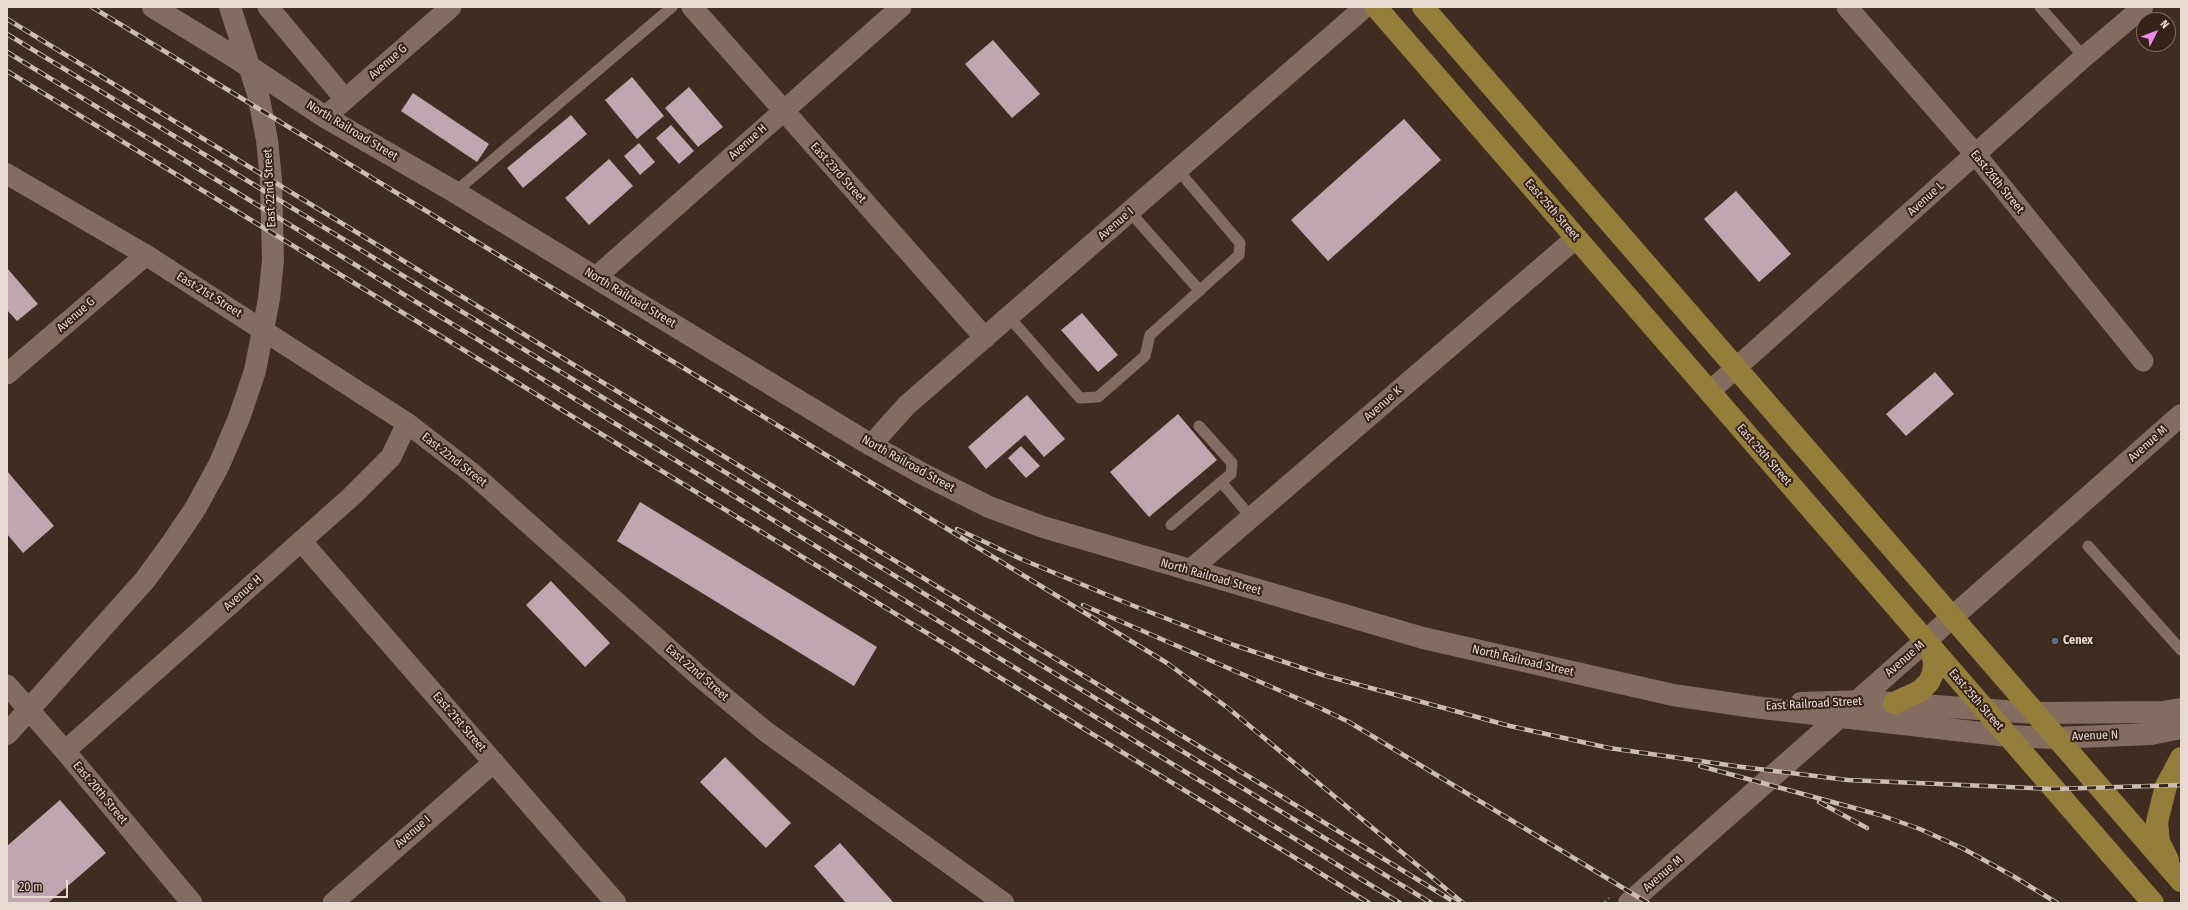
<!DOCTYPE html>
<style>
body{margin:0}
#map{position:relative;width:2188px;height:910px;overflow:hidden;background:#412c22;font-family:"Fira Sans Condensed",sans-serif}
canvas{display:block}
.frame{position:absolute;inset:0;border:8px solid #e8dad3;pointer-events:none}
.north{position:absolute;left:2136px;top:12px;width:40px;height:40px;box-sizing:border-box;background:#362218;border:1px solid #7d6c63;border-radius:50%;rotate:48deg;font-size:11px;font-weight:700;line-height:16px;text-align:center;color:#e8dad3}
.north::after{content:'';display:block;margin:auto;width:14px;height:18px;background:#f38af2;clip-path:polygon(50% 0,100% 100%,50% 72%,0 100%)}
.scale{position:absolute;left:12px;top:880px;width:56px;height:18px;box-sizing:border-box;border:2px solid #e8dad3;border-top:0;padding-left:5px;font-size:12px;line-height:14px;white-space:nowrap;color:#e8dad3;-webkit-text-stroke:3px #362218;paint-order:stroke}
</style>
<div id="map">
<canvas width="2188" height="910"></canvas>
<div class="frame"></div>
<div class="north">N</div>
<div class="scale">20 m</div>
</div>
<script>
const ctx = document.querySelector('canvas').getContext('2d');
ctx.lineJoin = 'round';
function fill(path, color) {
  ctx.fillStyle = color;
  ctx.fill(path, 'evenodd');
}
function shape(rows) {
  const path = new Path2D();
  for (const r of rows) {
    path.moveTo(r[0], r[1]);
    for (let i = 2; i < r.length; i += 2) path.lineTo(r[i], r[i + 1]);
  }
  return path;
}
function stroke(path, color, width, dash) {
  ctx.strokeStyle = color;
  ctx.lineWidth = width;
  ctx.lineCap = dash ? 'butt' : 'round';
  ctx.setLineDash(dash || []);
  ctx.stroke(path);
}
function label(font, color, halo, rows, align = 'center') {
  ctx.font = font + ' "Fira Sans Condensed",sans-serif';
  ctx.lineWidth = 4;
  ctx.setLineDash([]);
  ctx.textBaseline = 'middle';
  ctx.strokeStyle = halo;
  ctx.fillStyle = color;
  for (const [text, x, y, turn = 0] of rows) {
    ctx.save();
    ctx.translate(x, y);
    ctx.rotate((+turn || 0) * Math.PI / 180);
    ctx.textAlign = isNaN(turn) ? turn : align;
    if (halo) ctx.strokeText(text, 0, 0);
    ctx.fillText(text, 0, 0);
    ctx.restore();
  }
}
fill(shape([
 [993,40,1040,94,1012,118,965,64],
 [632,77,664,116,637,139,605,100],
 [689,87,723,127,698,147,665,108],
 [413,93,489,144,477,162,401,111],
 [571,115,587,134,523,188,507,168],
 [1404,119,1441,160,1328,261,1291,220],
 [671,125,694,151,679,164,656,138],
 [639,143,655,162,640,175,624,156],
 [609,159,633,186,589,225,565,198],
 [1736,191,1791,254,1759,282,1704,219],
 [7,268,38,304,17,321,7,310],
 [1082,313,1118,355,1098,372,1061,330],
 [1935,372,1954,394,1906,436,1886,414],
 [1027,395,1065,439,1044,457,1025,435,986,469,968,447],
 [1178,414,1217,460,1149,517,1110,472],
 [1021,446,1040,466,1026,478,1008,458],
 [7,471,54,526,23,553,7,534],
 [640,502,877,647,854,686,617,541],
 [551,581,610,643,585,667,526,605],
 [725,757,791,823,766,848,700,782],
 [60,800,106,853,48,903,7,903,7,846],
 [840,843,894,903,846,903,814,866]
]), '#c1a6b2');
stroke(shape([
 [1604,903,1609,898]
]), '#85736a', 2.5, [3, 3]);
stroke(shape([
 [2040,7,2084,57],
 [455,192,672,7],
 [1130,212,1200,291],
 [1009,317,1080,398,1098,397,1145,356,1150,335,1239,255,1240,243,1178,170],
 [1199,426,1232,463,1231,474,1221,482],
 [1171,525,1221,482,1251,517],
 [2088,546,2181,650]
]), '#856c60', 11);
stroke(shape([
 [268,7,345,99],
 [692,7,985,338],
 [1847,7,1976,155,2143,361],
 [325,117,451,7],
 [7,174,146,255,407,423,472,473,699,676,765,731,1004,903],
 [596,277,901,7],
 [7,374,146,255],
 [1709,392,2084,57,2143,7],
 [871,445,907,405,1365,7],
 [301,541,616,903],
 [1189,571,1576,238],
 [7,685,65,751,192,903],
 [65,751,352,496,391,457,407,423],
 [333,903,494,762]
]), '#856c60', 21);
stroke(shape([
 [153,7,233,56,325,117,455,192,871,445,923,474,989,507,1043,527,1423,638,1673,695,1754,707,2008,736,2055,738,2151,734,2181,728],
 [1801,703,1865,701,2034,713,2162,712,2181,709],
 [7,734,145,580,172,543,195,509,219,465,239,418,255,371,269,299,273,260,271,180,267,140,258,94,230,7],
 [1629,903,2181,415]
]), '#856c60', 22);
stroke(shape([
 [1376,7,2153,903],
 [1423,7,2181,881],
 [1894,703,1920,691,1929,682,1933,673,1934,663,1931,648],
 [2168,860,2159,842,2157,822,2166,786,2181,758]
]), '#957d3a', 22);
const rail = shape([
 [92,7,1167,663,1228,708,1463,903],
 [7,19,1456,903],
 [7,34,1431,903],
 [7,52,1400,903],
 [7,71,1369,903],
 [957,529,1021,559,1129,604,1234,645,1323,675,1510,726,1609,748,1742,767,1848,780,2054,789,2181,785],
 [1083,605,1320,708,1349,722,1648,903],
 [1700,766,1880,815,1920,829,1962,848,2013,876,2057,903],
 [1819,802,1867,828]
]);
stroke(rail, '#cbbcb4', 4.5);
stroke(rail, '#362218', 3, [9]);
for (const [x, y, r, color] of [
 [2055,641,4,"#5c6f8a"]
]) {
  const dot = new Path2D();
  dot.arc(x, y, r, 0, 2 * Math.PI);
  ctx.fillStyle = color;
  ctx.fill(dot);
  stroke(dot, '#362218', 1.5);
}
label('12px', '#e8dad3', '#362218', [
 ["Avenue G",388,62,-41],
 ["North Railroad Street",352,131,31],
 ["Avenue H",748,142,-42],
 ["East 23rd Street",838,173,48],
 ["East 26th Street",1997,182,51],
 ["East 22nd Street",270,188,-93],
 ["Avenue L",1926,199,-42],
 ["East 25th Street",1552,210,49],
 ["Avenue I",1116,224,-41],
 ["East 21st Street",209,295,32],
 ["North Railroad Street",630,298,31],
 ["Avenue G",76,315,-41],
 ["Avenue K",1383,404,-41],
 ["Avenue M",2148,444,-42],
 ["East 25th Street",1764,455,49],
 ["East 22nd Street",454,460,38],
 ["North Railroad Street",908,464,29],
 ["North Railroad Street",1211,577,16],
 ["Avenue H",243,593,-42],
 ["Avenue M",1905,659,-41],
 ["North Railroad Street",1523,661,13],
 ["East 22nd Street",697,673,41],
 ["East 25th Street",1976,700,49],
 ["East Railroad Street",1814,704,-3],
 ["East 21st Street",459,722,49],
 ["Avenue N",2095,736,-2],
 ["East 20th Street",100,793,50],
 ["Avenue I",413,832,-41],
 ["Avenue M",1663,874,-41]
]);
label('bold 12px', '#e8dad3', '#362218', [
 ["Cenex",2063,641]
], 'left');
</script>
